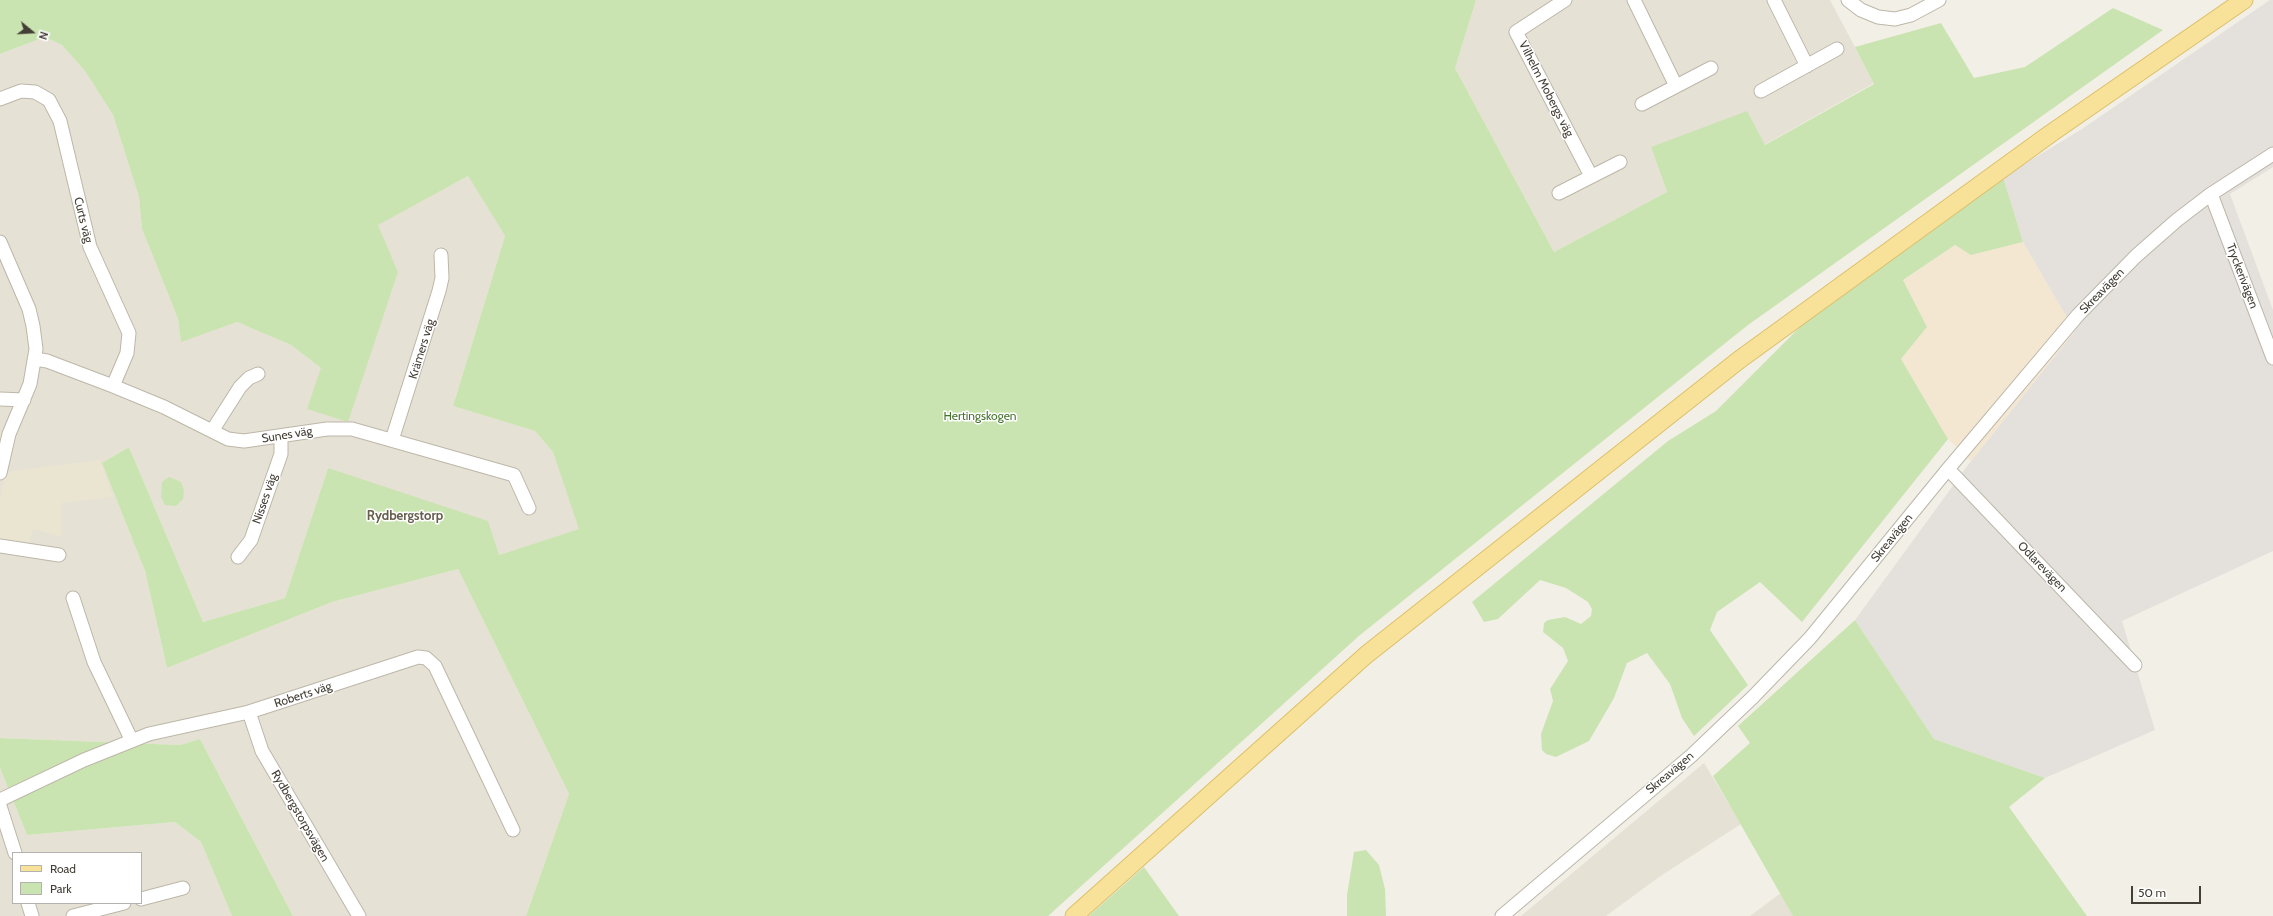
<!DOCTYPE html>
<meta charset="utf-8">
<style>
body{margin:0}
#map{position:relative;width:2273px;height:916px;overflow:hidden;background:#f2efe6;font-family:Cabin,sans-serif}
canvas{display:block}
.legend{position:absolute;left:12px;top:852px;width:130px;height:52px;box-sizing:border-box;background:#fff;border:1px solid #b4b2af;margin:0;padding:5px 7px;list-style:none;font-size:12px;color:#443f36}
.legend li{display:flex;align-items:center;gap:8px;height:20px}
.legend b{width:20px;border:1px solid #b4b2af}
.north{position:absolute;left:12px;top:12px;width:40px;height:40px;-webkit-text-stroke:3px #fff;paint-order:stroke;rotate:108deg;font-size:11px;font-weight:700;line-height:16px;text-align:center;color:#443f36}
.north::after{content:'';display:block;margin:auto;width:14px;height:18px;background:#443f36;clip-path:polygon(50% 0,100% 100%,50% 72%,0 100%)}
.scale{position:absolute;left:2131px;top:886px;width:70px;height:18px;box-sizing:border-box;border:2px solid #443f36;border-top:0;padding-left:5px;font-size:12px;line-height:14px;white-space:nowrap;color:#443f36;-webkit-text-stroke:3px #fff;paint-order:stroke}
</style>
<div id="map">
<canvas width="2273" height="916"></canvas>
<ul class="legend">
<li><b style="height:5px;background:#f8e299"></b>Road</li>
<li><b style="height:11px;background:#cae4b1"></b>Park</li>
</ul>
<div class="north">N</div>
<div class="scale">50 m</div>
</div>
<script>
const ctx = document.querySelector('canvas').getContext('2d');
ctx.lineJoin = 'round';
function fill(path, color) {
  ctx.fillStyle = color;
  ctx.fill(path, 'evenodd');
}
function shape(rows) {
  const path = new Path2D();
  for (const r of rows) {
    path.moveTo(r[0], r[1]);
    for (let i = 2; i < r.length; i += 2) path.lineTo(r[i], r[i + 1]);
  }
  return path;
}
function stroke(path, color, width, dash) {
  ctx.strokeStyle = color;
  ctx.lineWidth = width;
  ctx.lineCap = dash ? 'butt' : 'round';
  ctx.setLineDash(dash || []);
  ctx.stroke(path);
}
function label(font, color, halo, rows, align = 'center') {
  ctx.font = font + ' Cabin,sans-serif';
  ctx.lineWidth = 3;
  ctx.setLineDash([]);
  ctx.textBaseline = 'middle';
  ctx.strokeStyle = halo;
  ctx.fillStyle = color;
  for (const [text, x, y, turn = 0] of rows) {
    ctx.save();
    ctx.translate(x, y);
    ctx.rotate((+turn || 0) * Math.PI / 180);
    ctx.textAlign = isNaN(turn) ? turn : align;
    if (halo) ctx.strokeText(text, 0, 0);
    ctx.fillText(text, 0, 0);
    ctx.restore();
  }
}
fill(shape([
 [1476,0,1830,0,1874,83,1764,145,1651,147,1667,192,1554,252,1455,68],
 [45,37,62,45,85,71,113,115,139,197,142,229,178,319,181,341,237,322,291,345,321,368,347,422,398,272,377,225,468,176,505,236,453,406,535,431,553,452,580,529,499,555,328,468,285,598,203,622,129,447,102,463,145,571,167,668,332,602,458,569,569,794,526,916,293,916,200,739,180,745,0,738,0,54],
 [1704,763,1741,824,1659,877,1606,916,1521,916],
 [0,768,27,835,175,822,201,842,232,916,0,916],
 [13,853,141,853,141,903,13,903],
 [1781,893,1793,916,1750,916]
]), '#e5e1d4');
fill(shape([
 [2023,242,2075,331,1971,461,1948,439,1901,359,1927,327,1903,280,1955,245,1971,255]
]), '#f3e7d2');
fill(shape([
 [2270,0,2273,0,2273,167,2230,194,2273,310,2273,551,2122,621,2155,730,2045,778,1934,739,1855,620,1968,465,2075,331,2023,242,2003,177,2082,129]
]), '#e4e0db');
fill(shape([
 [100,460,113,497,61,503,61,536,33,529,29,544,0,541,0,498,6,472]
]), '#eae5d1');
fill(shape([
 [0,0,1476,0,1455,68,1554,252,1667,192,1651,147,1747,111,1765,145,1874,84,1855,47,1941,23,1974,78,2025,67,2113,8,2163,30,1748,325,1360,635,1048,916,526,916,569,794,458,569,332,602,167,668,145,571,102,463,129,447,203,622,285,598,328,468,488,521,499,555,579,529,553,452,535,431,453,406,505,236,468,176,378,225,398,272,348,422,307,409,321,368,291,345,237,322,181,342,178,319,142,229,139,197,113,115,85,71,62,45,45,37,0,54],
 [2003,177,2023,242,1971,255,1955,245,1903,280,1927,327,1901,359,1948,439,1802,622,1760,582,1717,612,1710,630,1748,685,1694,736,1682,718,1670,684,1647,653,1627,663,1614,698,1589,741,1556,757,1546,754,1542,750,1541,734,1553,701,1550,689,1568,661,1563,648,1543,632,1544,623,1548,620,1565,617,1581,624,1591,616,1592,609,1588,602,1566,588,1540,580,1498,619,1484,622,1472,602,1668,441,1716,411,1803,324],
 [169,477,181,482,184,490,183,499,176,506,165,505,161,497,162,482],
 [1855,620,1934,739,2045,778,2009,807,2087,916,1793,916,1713,776,1750,743,1738,726],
 [0,738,180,745,200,739,293,916,232,916,201,842,175,822,27,835,0,768],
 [1366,850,1379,865,1385,889,1386,916,1347,916,1347,895,1354,852],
 [1144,867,1179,916,1089,916]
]), '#cae4b1');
const minor = shape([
 [1565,0,1516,32,1591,176],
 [1634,0,1676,86],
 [1774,0,1807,66],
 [1848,0,1861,10,1878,17,1895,19,1911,15,1939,0],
 [1761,91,1837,49],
 [0,99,21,91,35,92,49,100,60,121,90,247,129,333,127,353,113,386],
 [1642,104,1711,68],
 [1559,193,1620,162],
 [2211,194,2273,358],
 [0,242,29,309,33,326,36,349,30,384,9,434,0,473],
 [35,359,47,361,113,386,164,407,228,439,244,441,327,429,352,429,514,475,529,508],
 [0,399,24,400],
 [212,431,240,387,249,378,258,374],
 [392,440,439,291,442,278,441,255],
 [1948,469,2135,665],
 [0,546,59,555],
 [238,557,251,540,281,454,281,436],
 [73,598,94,662,132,741],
 [249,712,262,751,359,916],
 [0,800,84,760,149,734,249,712,418,657,426,658,435,666,513,830],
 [0,806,15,853],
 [141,899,183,888],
 [28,903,32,916],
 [73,916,124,903],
 [1502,916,1691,756,1753,697,1810,638,1948,469,2078,315,2136,256,2177,220,2211,194,2273,154]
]);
const major = shape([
 [1074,916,1366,655,1739,360,2050,134,2244,0]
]);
stroke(minor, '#bdb7a9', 15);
stroke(major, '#dcc06a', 19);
stroke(minor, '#fff', 13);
stroke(major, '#f8e299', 17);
label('12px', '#443f36', '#fff', [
 ["Vilhelm Mobergs väg",1546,89,63],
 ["Curts väg",83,220,76],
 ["Tryckerivägen",2242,276,69],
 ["Skreavägen",2102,291,-46],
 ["Krämers väg",422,349,-73],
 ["Sunes väg",287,435,-9],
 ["Nisses väg",265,499,-71],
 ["Skreavägen",1892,538,-51],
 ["Odlarevägen",2042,567,46],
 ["Roberts väg",303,695,-18],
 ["Skreavägen",1670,773,-40],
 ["Rydbergstorpsvägen",300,816,60]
]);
label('12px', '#43722d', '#fff', [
 ["Hertingskogen",980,416]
]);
label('bold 13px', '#665e4e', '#fff', [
 ["Rydbergstorp",405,516]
]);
</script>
